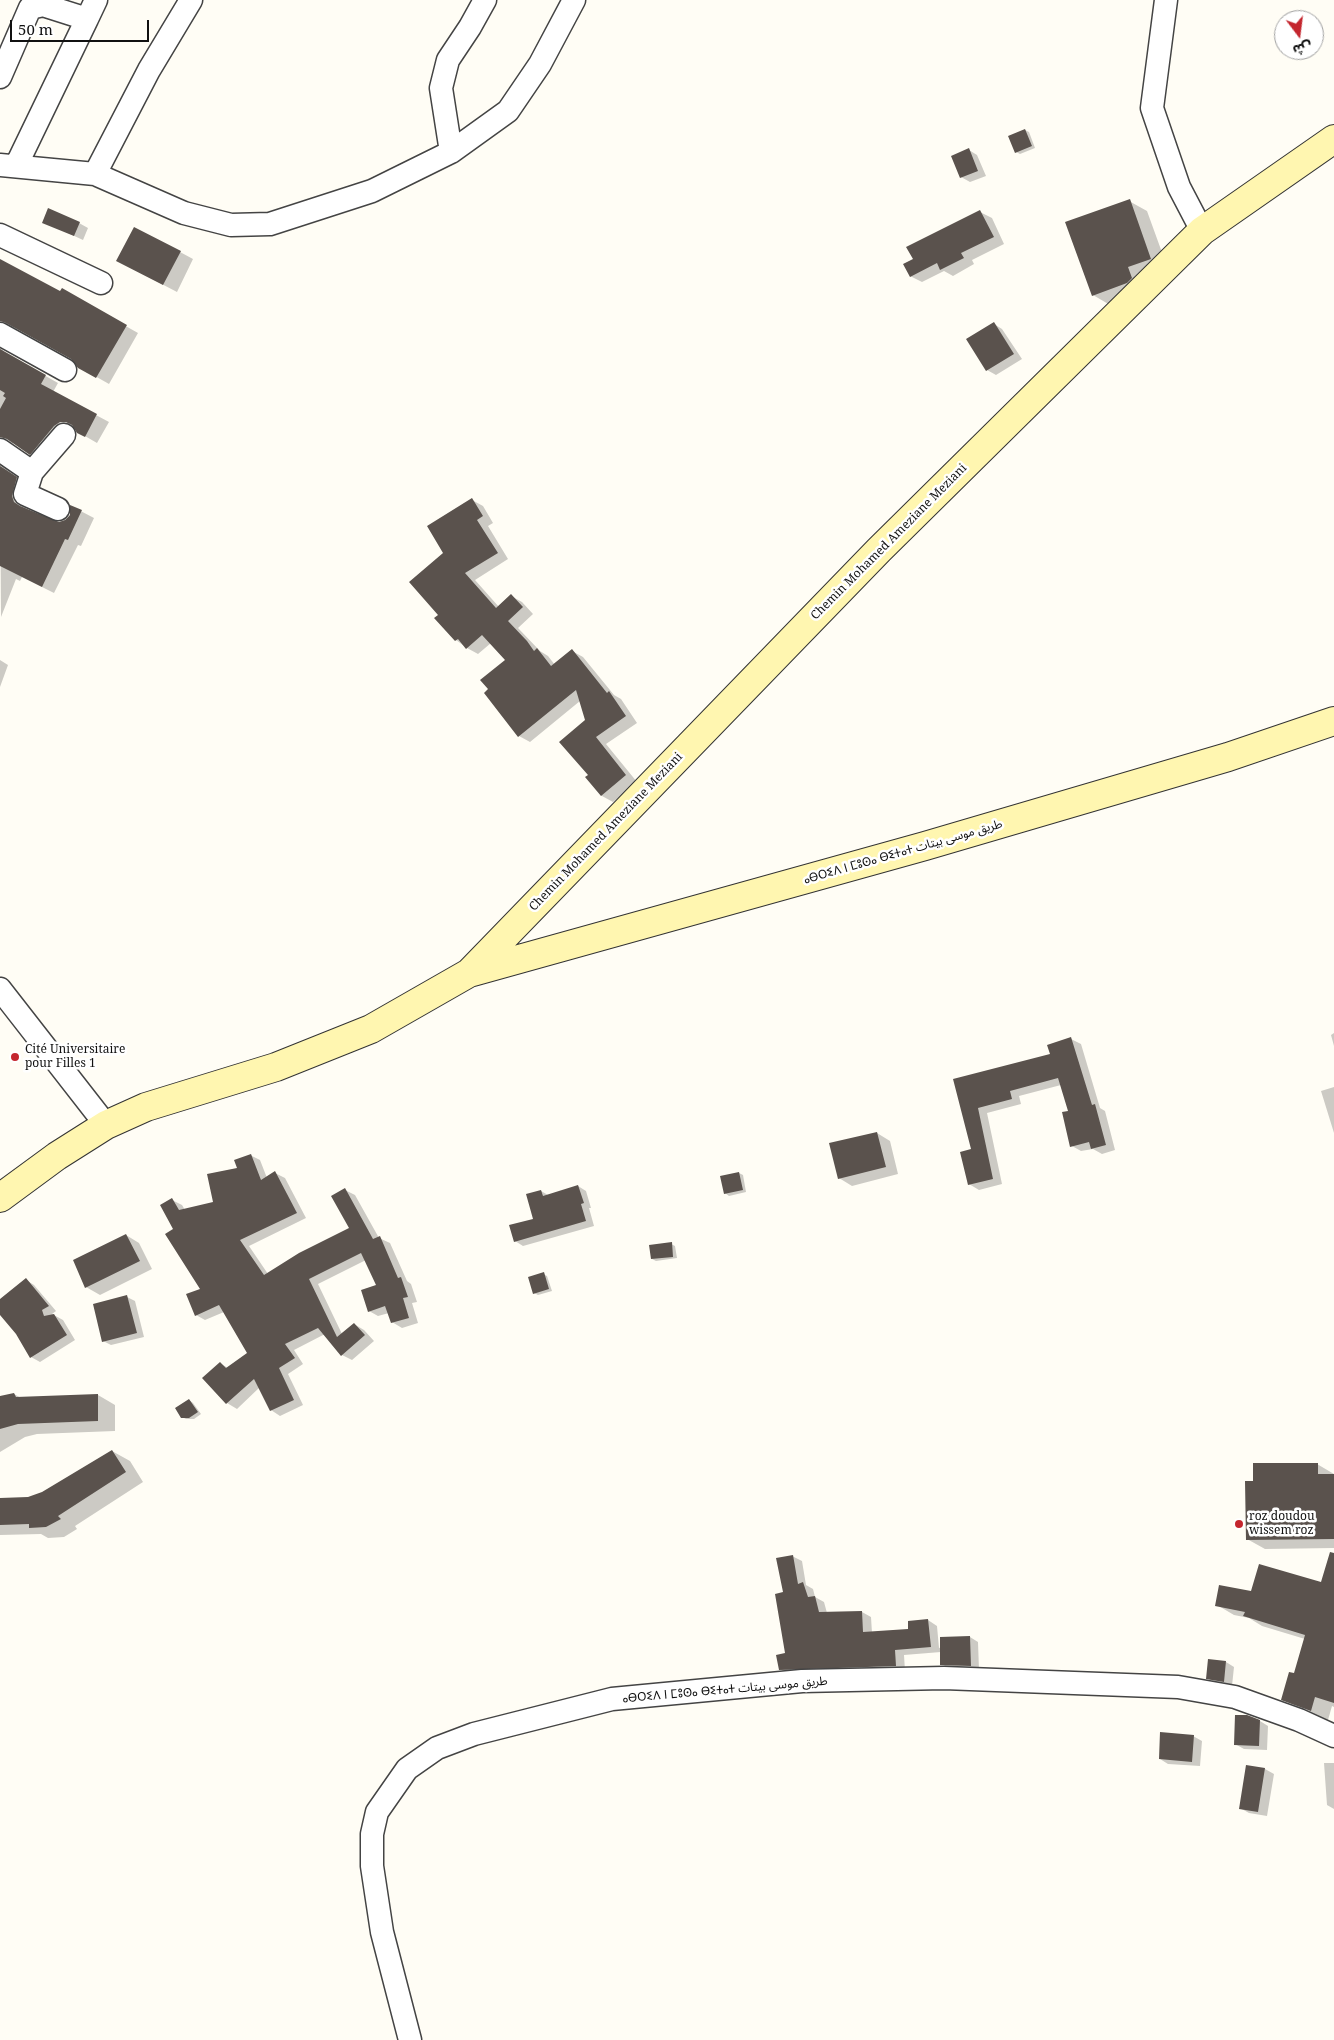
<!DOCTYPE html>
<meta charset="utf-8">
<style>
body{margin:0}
#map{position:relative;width:1334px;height:2040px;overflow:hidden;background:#fffdf5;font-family:"Noto Serif","Noto Sans Arabic",serif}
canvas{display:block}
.north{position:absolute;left:1274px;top:10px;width:50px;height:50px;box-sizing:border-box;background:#fff;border:1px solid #a0a0a0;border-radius:50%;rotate:165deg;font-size:14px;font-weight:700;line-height:20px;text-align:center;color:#111}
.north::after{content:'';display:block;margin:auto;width:18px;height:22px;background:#c4262e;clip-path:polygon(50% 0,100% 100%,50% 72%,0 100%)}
.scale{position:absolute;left:10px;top:20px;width:139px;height:22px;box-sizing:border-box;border:2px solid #111;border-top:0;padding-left:6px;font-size:15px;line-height:18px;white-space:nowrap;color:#111;-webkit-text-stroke:4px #fff;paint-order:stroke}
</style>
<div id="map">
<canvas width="1334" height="2040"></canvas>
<div class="north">ش</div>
<div class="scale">50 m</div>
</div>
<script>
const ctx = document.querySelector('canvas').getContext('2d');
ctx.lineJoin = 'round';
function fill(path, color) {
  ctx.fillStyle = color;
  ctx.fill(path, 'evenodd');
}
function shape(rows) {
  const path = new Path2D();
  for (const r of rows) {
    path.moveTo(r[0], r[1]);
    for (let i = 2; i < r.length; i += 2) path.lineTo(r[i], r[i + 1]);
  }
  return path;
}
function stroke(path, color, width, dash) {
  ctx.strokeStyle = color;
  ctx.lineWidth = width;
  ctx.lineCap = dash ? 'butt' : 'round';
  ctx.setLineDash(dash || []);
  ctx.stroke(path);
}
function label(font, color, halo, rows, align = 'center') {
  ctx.font = font + ' "Noto Serif","Noto Sans Arabic","Noto Sans Tifinagh",serif';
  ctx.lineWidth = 5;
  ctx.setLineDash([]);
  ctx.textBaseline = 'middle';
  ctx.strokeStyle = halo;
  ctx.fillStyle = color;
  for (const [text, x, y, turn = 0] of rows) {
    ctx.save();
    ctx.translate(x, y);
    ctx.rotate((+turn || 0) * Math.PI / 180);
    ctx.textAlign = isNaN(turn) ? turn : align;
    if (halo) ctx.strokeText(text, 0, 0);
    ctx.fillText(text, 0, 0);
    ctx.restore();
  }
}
fill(shape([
 [1025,130,1029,132,1035,148,1020,154,1016,152],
 [969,150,977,155,986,176,970,182,961,177],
 [1129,201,1147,211,1168,269,1110,305,1093,295],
 [980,212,992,218,1004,244,972,260,974,264,953,276,944,271,922,282,910,276,914,259],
 [44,222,79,223,88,228,83,240],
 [180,252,193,259,177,292,131,268],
 [0,261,60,293,62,290,138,333,109,384,79,367,73,358,20,329,13,327,6,329,0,337],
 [994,324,1002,329,1022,359,996,375,987,370],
 [0,346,5,353,58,383,53,392,109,422,97,443,78,432,76,429,73,429,43,461,14,443,6,445,0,453],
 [0,462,28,485,24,504,27,510,59,523,66,521,71,515,71,506,94,518,81,546,78,545,54,593,22,577,20,581,16,579,1,617],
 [472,500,483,506,493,523,488,526,508,559,475,580,499,607,511,596,522,602,533,614,518,628,540,651,548,656,555,665,572,651,583,657,614,695,621,699,637,723,606,744,637,782,613,802,602,796,587,778,590,775,586,721,580,701,530,742,519,736,490,689,507,660,491,643,478,654,467,648,456,640,440,615,445,553],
 [0,660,8,665,0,687],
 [1334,1033,1334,1046,1331,1035],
 [1071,1039,1081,1044,1100,1108,1105,1111,1115,1150,1102,1154,1093,1149,1081,1151,1072,1146,1069,1112,1061,1085,1019,1096,1021,1104,987,1113,1002,1184,979,1190,969,1184,972,1150,955,1080,1052,1055],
 [1334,1087,1334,1133,1321,1091],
 [877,1133,890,1141,898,1174,852,1186,839,1178],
 [250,1155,260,1160,267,1178,275,1173,285,1178,306,1218,249,1246,268,1274,351,1229,345,1190,355,1195,379,1238,390,1243,407,1281,411,1284,417,1302,412,1303,418,1323,402,1328,392,1322,389,1313,378,1316,369,1311,378,1286,366,1260,318,1284,342,1334,354,1324,364,1330,374,1341,352,1360,342,1355,325,1334,294,1350,303,1364,288,1374,303,1405,280,1416,271,1410,260,1387,237,1409,227,1403,204,1378,221,1364,228,1368,249,1353,224,1312,205,1320,196,1315,201,1289,175,1230,172,1200,182,1205,185,1210,215,1203,238,1168],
 [739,1173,743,1175,746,1192,729,1196,725,1193],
 [578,1186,586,1191,591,1208,589,1208,594,1226,523,1246,515,1241,534,1219,541,1191,548,1195],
 [126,1235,139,1243,152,1269,100,1295,86,1287],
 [671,1244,675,1246,677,1258,656,1261,652,1259],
 [543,1274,547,1276,552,1291,538,1295,534,1293],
 [26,1280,34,1285,56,1311,52,1314,63,1320,75,1340,40,1362,31,1357,17,1333,0,1314,0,1301],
 [127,1297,135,1301,144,1337,111,1345,103,1341],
 [14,1394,21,1398,98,1395,115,1405,115,1431,37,1434,25,1437,0,1452,0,1397],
 [189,1400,193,1403,201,1414,194,1419,186,1419,182,1417],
 [112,1451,130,1461,143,1482,75,1526,77,1529,64,1537,48,1538,41,1534,0,1535,0,1499,28,1498,43,1493],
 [1317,1464,1334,1474,1334,1548,1265,1549,1247,1539,1255,1482],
 [792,1556,802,1561,806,1585,813,1589,815,1597,824,1602,827,1613,862,1612,871,1617,872,1633,910,1630,928,1620,937,1626,939,1648,970,1637,978,1642,979,1670,950,1669,942,1664,941,1652,904,1655,905,1671,789,1675,780,1669,786,1654,784,1593],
 [1334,1569,1334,1707,1332,1706,1328,1720,1300,1709,1283,1699,1294,1675,1305,1639,1262,1626,1249,1618,1234,1615,1217,1605,1252,1593,1322,1584],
 [1226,1662,1234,1667,1232,1686,1216,1683,1207,1678],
 [1260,1721,1268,1726,1267,1750,1244,1749,1235,1744],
 [1193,1736,1202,1741,1200,1766,1168,1764,1160,1759],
 [1324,1763,1334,1763,1334,1809,1327,1805],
 [1247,1766,1265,1769,1274,1774,1267,1816,1249,1813,1240,1808]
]), '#0003');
fill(shape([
 [1025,129,1032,146,1015,153,1008,136],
 [969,148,978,171,960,178,951,156],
 [1130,199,1151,259,1128,267,1132,278,1127,283,1092,296,1065,222],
 [48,208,80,222,74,236,42,223],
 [980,210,994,237,961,253,964,258,940,270,937,263,910,277,903,264,913,259,906,247],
 [134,227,181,251,163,285,116,261],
 [0,259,60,291,62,288,127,325,96,378,78,368,71,359,6,323,0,321],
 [994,322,1014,354,986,371,966,339],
 [0,349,46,375,41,384,97,414,85,437,77,433,72,425,66,422,60,422,54,426,30,455,7,439,0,437,0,409,6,398,3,396,5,393,0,390],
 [0,466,17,477,12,496,14,502,20,506,59,522,65,520,70,515,70,505,82,510,68,540,65,539,42,587,0,566],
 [472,498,483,516,477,520,498,553,465,573,496,608,511,594,523,607,508,621,527,641,534,651,537,648,551,666,572,649,607,693,609,691,626,716,596,737,626,775,601,796,585,777,588,775,559,742,585,720,576,690,518,737,484,693,488,689,480,680,505,660,482,635,466,649,458,639,455,641,434,618,438,615,409,582,443,553,427,526],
 [1071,1037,1092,1105,1095,1104,1106,1145,1091,1149,1089,1142,1070,1147,1062,1112,1068,1111,1058,1078,1010,1091,1012,1099,978,1108,993,1179,968,1185,960,1152,971,1149,953,1079,1050,1054,1047,1045],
 [877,1132,886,1167,838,1179,829,1143],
 [251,1154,261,1180,275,1171,297,1213,240,1240,264,1275,299,1253,349,1228,331,1196,345,1188,373,1239,380,1236,398,1278,401,1277,408,1297,403,1298,409,1318,391,1323,385,1306,368,1312,361,1290,376,1285,361,1253,309,1279,337,1337,354,1323,365,1335,341,1356,318,1328,285,1344,295,1358,279,1368,294,1400,270,1411,254,1379,226,1404,202,1378,220,1362,226,1368,247,1353,219,1305,195,1316,186,1294,200,1289,165,1234,173,1229,160,1205,172,1198,179,1210,213,1202,207,1174,237,1168,234,1160],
 [739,1172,743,1190,724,1194,720,1176],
 [578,1185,584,1203,581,1204,586,1221,514,1242,509,1225,533,1219,526,1194,541,1190,543,1196],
 [126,1234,140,1261,85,1288,73,1260],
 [672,1242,673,1257,651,1259,649,1245],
 [544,1272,549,1289,533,1294,528,1277],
 [26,1278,49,1306,42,1310,44,1316,54,1314,67,1335,30,1358,16,1334,0,1315,0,1299],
 [127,1295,137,1333,102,1342,93,1304],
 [14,1393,16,1397,98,1394,98,1421,18,1424,0,1429,0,1396],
 [189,1399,198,1412,189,1418,181,1418,175,1408],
 [112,1450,126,1472,58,1516,61,1519,46,1527,29,1528,29,1524,0,1525,0,1498,28,1497,42,1492],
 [1253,1463,1318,1463,1318,1474,1334,1474,1334,1539,1246,1540,1245,1481,1253,1481],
 [1330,1552,1334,1553,1334,1703,1315,1697,1311,1711,1281,1700,1289,1672,1294,1673,1305,1635,1243,1616,1245,1612,1215,1606,1219,1585,1251,1591,1259,1564,1321,1582],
 [793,1555,798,1584,803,1582,808,1597,815,1596,819,1612,862,1611,863,1632,908,1629,908,1621,928,1619,931,1647,895,1650,896,1666,779,1670,776,1655,785,1653,775,1594,783,1592,776,1558],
 [970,1636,971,1666,940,1665,940,1637],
 [1208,1659,1226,1661,1224,1682,1206,1679],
 [1235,1715,1247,1715,1260,1720,1259,1746,1234,1745],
 [1160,1732,1194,1735,1192,1762,1159,1759],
 [1246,1765,1265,1768,1258,1812,1239,1809]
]), '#5a524d');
const street = shape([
 [1166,0,1152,108,1179,187,1202,231],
 [0,77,30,8,43,5,87,19,96,0],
 [451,152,441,88,448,60,470,27,485,0],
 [0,165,95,174,184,213,231,225,270,224,372,191,451,152,508,111,540,64,574,0],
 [16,166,87,19],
 [95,174,149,70,191,0],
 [0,235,101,283],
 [0,334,65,370],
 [0,450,32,472],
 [58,509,25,494,32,472,64,435],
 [0,989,106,1125],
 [410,2040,382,1932,372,1866,372,1834,377,1812,407,1769,437,1748,474,1734,612,1699,802,1681,944,1678,1178,1687,1235,1697,1299,1720,1334,1736]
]);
const secondary = shape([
 [470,972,879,550,1202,231,1334,139],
 [0,1198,57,1156,106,1125,146,1107,276,1067,371,1029,469,973,925,846,1228,757,1334,721]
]);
stroke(street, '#444', 25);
stroke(secondary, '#333', 30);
stroke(street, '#fff', 22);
stroke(secondary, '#fff6b0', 28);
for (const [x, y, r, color] of [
 [15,1057,5,"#c4262e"],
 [1239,1524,5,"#c4262e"]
]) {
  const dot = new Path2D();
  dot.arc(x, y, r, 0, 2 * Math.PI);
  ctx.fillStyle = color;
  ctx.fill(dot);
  stroke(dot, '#fff', 2);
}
label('12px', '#111', '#fff', [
 ["Chemin Mohamed Ameziane Meziani",889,542,-45],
 ["Chemin Mohamed Ameziane Meziani",606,832,-46],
 ["ⴰⴱⵔⵉⴷ ⵏ ⵎⵓⵙⴰ ⴱⵉⵜⴰⵜ طريق موسى بيتات",903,852,-16],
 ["ⴰⴱⵔⵉⴷ ⵏ ⵎⵓⵙⴰ ⴱⵉⵜⴰⵜ طريق موسى بيتات",725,1690,-5]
]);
label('12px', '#111', '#fff', [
 ["Cité Universitaire",25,1050],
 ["pour Filles 1",25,1064],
 ["roz doudou",1249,1517],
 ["wissem roz",1249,1531]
], 'left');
</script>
